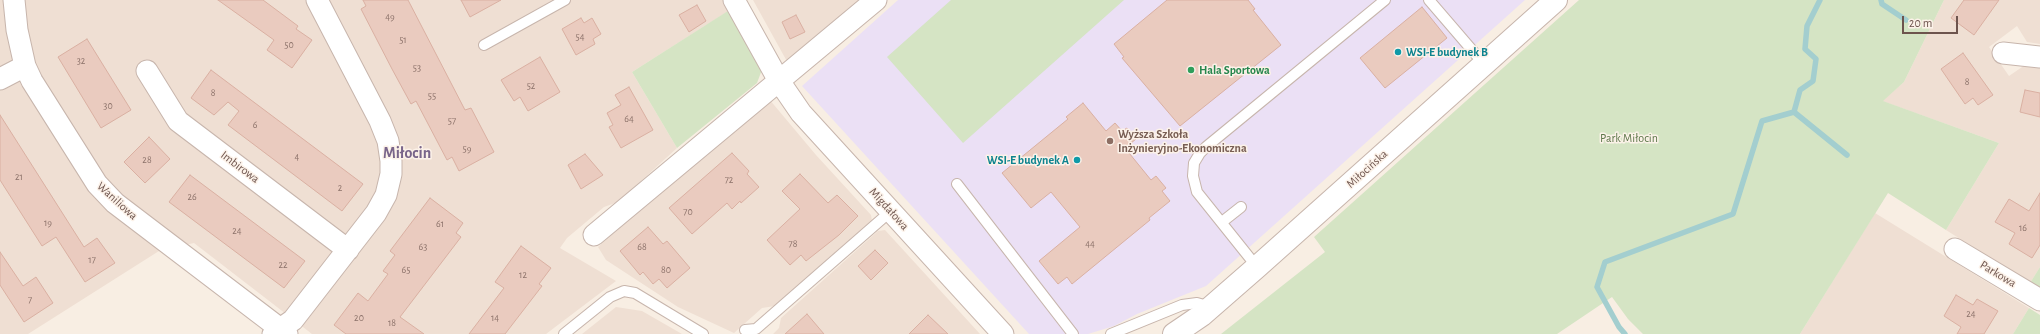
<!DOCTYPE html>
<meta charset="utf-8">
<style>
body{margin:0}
#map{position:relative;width:2040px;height:334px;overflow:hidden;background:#f8eee3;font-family:"Alegreya Sans",sans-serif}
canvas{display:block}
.scale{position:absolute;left:1902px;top:16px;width:56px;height:18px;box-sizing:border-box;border:2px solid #6d544d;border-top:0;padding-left:5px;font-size:12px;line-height:14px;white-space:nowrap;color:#6d544d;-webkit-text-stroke:3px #fcf2e9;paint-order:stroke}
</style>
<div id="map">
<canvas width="2040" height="334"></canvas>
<div class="scale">20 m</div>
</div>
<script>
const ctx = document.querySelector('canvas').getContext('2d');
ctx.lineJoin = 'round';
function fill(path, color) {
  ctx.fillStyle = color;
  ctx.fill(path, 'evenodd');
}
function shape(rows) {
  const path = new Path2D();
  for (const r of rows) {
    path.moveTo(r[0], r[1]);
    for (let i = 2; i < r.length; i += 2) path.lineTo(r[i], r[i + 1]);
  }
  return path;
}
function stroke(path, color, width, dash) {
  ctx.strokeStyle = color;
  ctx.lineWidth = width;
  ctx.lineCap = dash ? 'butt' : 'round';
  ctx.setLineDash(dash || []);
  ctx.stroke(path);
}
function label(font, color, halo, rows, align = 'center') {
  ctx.font = font + ' "Alegreya Sans",sans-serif';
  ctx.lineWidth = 3;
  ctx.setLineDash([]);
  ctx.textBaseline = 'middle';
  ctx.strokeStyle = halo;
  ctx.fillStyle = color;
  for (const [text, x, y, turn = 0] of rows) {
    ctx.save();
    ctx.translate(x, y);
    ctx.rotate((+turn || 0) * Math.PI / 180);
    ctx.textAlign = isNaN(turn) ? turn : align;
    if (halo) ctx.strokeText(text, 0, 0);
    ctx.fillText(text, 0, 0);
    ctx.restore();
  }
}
fill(shape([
 [0,0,746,0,632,72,677,148,618,202,604,207,567,238,560,248,616,281,546,334,312,334,194,243,159,251,28,334,0,334],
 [753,0,861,0,789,65],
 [1944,0,2040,0,2040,44,2027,42,2017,26,1989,47,2009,76,2025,65,2040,67,2040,267,2030,283,1946,230,1999,143,1882,101,1904,82],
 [769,99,816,155,871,215,872,221,775,306,762,308,734,333,678,307,606,260,598,247,619,228,625,212],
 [1875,213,2029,308,2013,334,1800,334],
 [885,230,980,334,773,334,779,328,781,318,878,231],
 [616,307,642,311,682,334,582,334]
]), '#efdfd3');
fill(shape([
 [898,0,1525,0,1206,286,1137,314,1114,326,1088,334,1029,334,802,86]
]), '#ebe0f5');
fill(shape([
 [951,0,1124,0,963,143,887,57],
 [1579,0,1944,0,1904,82,1883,101,1999,143,1946,230,1888,193,1800,334,1643,334,1628,319,1612,297,1557,334,1221,334,1325,252,1314,237],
 [731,9,763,67,757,83,677,148,632,72],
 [2040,267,2040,289,2030,283],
 [2029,308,2040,315,2040,334,2013,334]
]), '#d5e4c4');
stroke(shape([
 [1881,0,1882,4,1906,20],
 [1794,112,1847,155],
 [1625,334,1619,327,1597,287,1605,262,1733,214,1762,121,1794,112,1800,90,1813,81,1816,59,1805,49,1807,26,1820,0]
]), '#a3cecf', 5.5);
const building = shape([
 [218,0,263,0,298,26,296,29,312,40,292,68,267,50,274,40,218,0],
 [363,0,408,0,465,110,471,108,494,152,459,171,452,157,447,160,416,101,411,104,392,69,361,9,366,6,363,0],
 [461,0,501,0,470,17,461,0],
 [1167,0,1248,0,1255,9,1253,10,1281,45,1180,126,1122,58,1124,57,1114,44,1167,0],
 [1964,0,1999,0,1974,35,1951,18,1964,0],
 [697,5,706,21,689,32,679,15,697,5],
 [1422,7,1447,38,1385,88,1360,58,1422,7],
 [796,15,805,32,790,39,782,22,796,15],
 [581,18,584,23,592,18,601,34,593,39,595,44,576,55,562,29,581,18],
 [87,39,131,110,101,128,58,57,87,39],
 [1963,53,1993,95,1978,105,1973,98,1965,104,1941,69,1963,53],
 [540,57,560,92,528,111,520,97,514,101,501,80,540,57],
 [211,70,363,184,342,211,228,125,239,111,228,102,214,115,191,98,211,70],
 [629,87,653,130,621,148,609,127,613,125,607,113,621,105,615,95,629,87],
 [2025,90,2040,93,2040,117,2020,112,2025,90],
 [1083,103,1106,131,1115,123,1122,131,1127,128,1136,139,1125,148,1151,180,1156,176,1166,188,1162,191,1170,201,1149,218,1150,220,1072,284,1067,277,1058,284,1039,261,1080,227,1051,192,1031,208,1002,173,1068,119,1066,117,1083,103],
 [0,115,84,247,97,238,115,263,85,282,56,237,42,246,0,180,0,115],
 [149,137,170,159,145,183,124,162,149,137],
 [732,153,749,171,747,174,759,187,741,203,740,201,732,209,727,203,692,234,669,208,732,153],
 [585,154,603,175,581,189,568,165,585,154],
 [800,174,828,203,837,195,858,216,839,235,806,261,801,255,790,265,767,240,800,209,782,191,800,174],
 [190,175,305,261,284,288,169,202,190,175],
 [2040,193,2040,245,2032,258,2009,244,2015,233,1995,222,2009,199,2029,211,2040,193],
 [430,198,463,223,456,233,461,237,400,317,424,334,346,334,334,325,358,293,368,301,388,274,383,271,395,255,390,251,430,198],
 [648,227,663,244,667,241,690,268,667,288,659,279,653,284,643,272,640,275,620,251,648,227],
 [521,246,551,268,539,284,542,286,505,334,469,334,504,288,495,282,521,246],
 [875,250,888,263,871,280,858,266,875,250],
 [0,252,23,286,36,277,53,303,24,322,0,285,0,252],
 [1956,295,1973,305,1977,299,1998,311,1984,334,1957,334,1961,327,1944,316,1956,295],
 [807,314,824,334,785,334,807,314],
 [928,315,948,334,909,334,928,315]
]);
fill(building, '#eacbbf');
stroke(building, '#dab0a2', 1);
const service = shape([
 [1429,0,1484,64],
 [484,45,565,0],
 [957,184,1073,334],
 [1222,222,1241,207],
 [1257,267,1197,192,1193,176,1194,163,1200,153,1206,147,1385,0],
 [745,330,756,329,891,211],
 [564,334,610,297,624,291,635,293,703,334],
 [1111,334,1182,305,1197,303,1211,307]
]);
const minor = shape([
 [14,0,17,30,25,66,32,81,97,184,115,203,287,334],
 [734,0,779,81,801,113,1003,334],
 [2003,53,2040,57],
 [147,71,178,121,348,250],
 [0,79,25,66],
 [594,235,876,0],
 [1955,249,2040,300],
 [273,334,293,320,376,213,386,195,391,174,391,161,388,141,380,121,317,0]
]);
const tertiary = shape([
 [1174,334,1202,315,1257,267,1556,0]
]);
stroke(service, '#c7b5ac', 12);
stroke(minor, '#c7b5ac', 23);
stroke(tertiary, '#c7b5ac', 24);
stroke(service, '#fff', 10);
stroke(minor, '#fff', 21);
stroke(tertiary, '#fff', 22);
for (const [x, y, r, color] of [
 [1398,52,4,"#0f9aa8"],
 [1191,70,4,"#2e9e5b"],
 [1110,141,4,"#8d6e63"],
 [1077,160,4,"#0f9aa8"]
]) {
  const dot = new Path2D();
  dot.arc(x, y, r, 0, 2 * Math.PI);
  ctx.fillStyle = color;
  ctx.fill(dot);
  stroke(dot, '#fcf2e9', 1.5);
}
label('10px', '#8c726a', null, [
 ["49",390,17],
 ["54",580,37],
 ["51",403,40],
 ["50",289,45],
 ["32",81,61],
 ["53",417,68],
 ["8",1967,82],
 ["52",531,86],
 ["8",213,93],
 ["55",432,96],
 ["30",108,106],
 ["64",629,119],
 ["57",452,121],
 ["6",255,125],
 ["59",467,149],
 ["4",297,157],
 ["28",147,160],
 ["21",19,177],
 ["72",729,180],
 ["2",340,188],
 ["26",192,197],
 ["70",688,212],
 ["19",48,223],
 ["61",440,224],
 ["16",2023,228],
 ["24",237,231],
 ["78",793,244],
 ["44",1090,244],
 ["63",423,247],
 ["68",642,247],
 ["17",92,260],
 ["22",283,265],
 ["65",406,270],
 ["80",666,270],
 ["12",523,275],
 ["7",30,300],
 ["24",1971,314],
 ["20",359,318],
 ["14",495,318],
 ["18",392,323]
]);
label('bold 12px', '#0d838f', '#fcf2e9', [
 ["WSI-E budynek B",1406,52],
 ["WSI-E budynek A",1069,160,"right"]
], 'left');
label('bold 12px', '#27864d', '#fcf2e9', [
 ["Hala Sportowa",1199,70]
], 'left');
label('bold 12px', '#785e54', '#fcf2e9', [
 ["Wyższa Szkoła",1118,134],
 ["Inżynieryjno-Ekonomiczna",1118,148]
], 'left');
label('12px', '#5d774a', '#fcf2e9', [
 ["Park Miłocin",1629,138]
]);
label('12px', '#6d544d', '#fcf2e9', [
 ["Imbirowa",240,167,37],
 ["Miłocińska",1367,169,-42],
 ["Waniliowa",117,201,42],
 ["Migdałowa",889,209,48],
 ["Parkowa",1998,274,31]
]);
label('bold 16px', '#79658a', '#fcf2e9', [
 ["Miłocin",407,153]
]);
</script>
